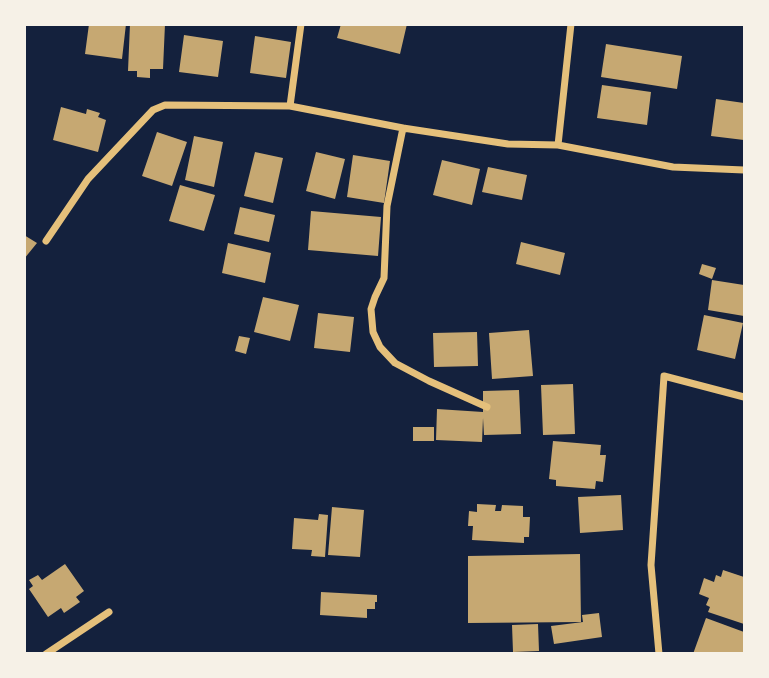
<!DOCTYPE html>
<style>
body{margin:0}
#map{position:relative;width:769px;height:678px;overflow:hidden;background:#14213d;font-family:"Noto Serif",serif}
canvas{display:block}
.frame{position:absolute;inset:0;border:26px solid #f6f1e7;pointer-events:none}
</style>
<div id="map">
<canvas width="769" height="678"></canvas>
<div class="frame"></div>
</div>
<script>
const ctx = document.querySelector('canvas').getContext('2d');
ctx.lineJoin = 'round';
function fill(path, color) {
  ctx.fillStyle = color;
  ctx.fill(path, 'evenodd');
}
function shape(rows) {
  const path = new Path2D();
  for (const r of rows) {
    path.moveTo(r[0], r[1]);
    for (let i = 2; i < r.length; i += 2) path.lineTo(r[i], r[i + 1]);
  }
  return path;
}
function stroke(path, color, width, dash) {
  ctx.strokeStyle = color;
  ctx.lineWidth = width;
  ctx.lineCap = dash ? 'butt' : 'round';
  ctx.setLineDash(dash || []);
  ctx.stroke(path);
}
fill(shape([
 [89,24,126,24,122,59,85,54],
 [130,24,165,24,163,69,150,69,150,78,137,77,137,71,128,71],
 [341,24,407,24,400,54,337,38],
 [184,35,223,41,218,77,179,72],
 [255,36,291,42,286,78,250,73],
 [606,44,682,56,677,89,601,77],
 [602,85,651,92,647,125,597,118],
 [716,99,744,103,744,140,711,136],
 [61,107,86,114,87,109,100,113,98,117,106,120,98,152,53,140],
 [157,132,187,142,172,186,142,176],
 [194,136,223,142,214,187,185,180],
 [255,152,283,158,273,203,244,196],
 [316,152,345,159,335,199,306,191],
 [353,155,390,161,384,203,347,197],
 [442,160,480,169,472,205,433,195],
 [488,167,527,175,522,200,482,192],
 [180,185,215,195,204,231,169,221],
 [240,207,275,215,269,242,234,234],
 [311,211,381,217,378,256,308,250],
 [24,235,37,243,24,259],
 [521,242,565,253,560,275,516,264],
 [228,243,271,253,265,283,222,273],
 [702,264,716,268,712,279,699,274],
 [712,280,744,285,744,316,708,310],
 [263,297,299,305,290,341,254,332],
 [318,313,354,317,350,352,314,348],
 [704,315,743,323,735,359,697,350],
 [529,330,533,376,492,379,489,333],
 [477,332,478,366,434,367,433,333],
 [239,336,250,338,246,354,235,351],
 [573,384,575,434,543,435,541,385],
 [519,390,521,434,484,435,483,418,482,442,436,440,437,409,483,412,483,391],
 [413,427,434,427,434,441,413,441],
 [553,441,601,445,600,455,606,455,603,482,596,481,595,489,556,486,556,480,549,479],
 [621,495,623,530,580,533,578,497],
 [477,504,496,505,495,511,501,511,502,505,523,506,523,517,530,517,529,537,524,537,524,543,472,540,473,526,468,526,469,511,477,512],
 [332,507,364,510,360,557,328,555],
 [319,514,328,515,325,557,311,556,312,550,292,549,294,518,318,520],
 [580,554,581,622,468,623,468,556],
 [65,564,84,591,76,597,80,602,64,613,61,608,48,617,29,589,33,586,29,580,38,575,42,580],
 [723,570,744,577,744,624,708,612,710,607,706,605,709,598,699,594,704,578,714,582,716,575,721,577],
 [321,592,377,595,377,602,375,602,375,609,367,609,367,618,320,615],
 [599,613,602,637,554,644,551,626,583,622,582,615],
 [706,618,744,632,744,654,693,654],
 [538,624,539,651,513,652,512,625]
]), '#c6a872');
stroke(shape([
 [290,106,301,24],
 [403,128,387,206,384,278,375,297,371,309,373,332,380,347,395,363,429,381,487,407],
 [558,145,571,24],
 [46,241,88,179,153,110,165,105,290,106,403,128,508,144,558,145,673,167,744,170],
 [46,654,109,612],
 [659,654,651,565,664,376,744,397]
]), '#e5c07b', 7);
</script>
